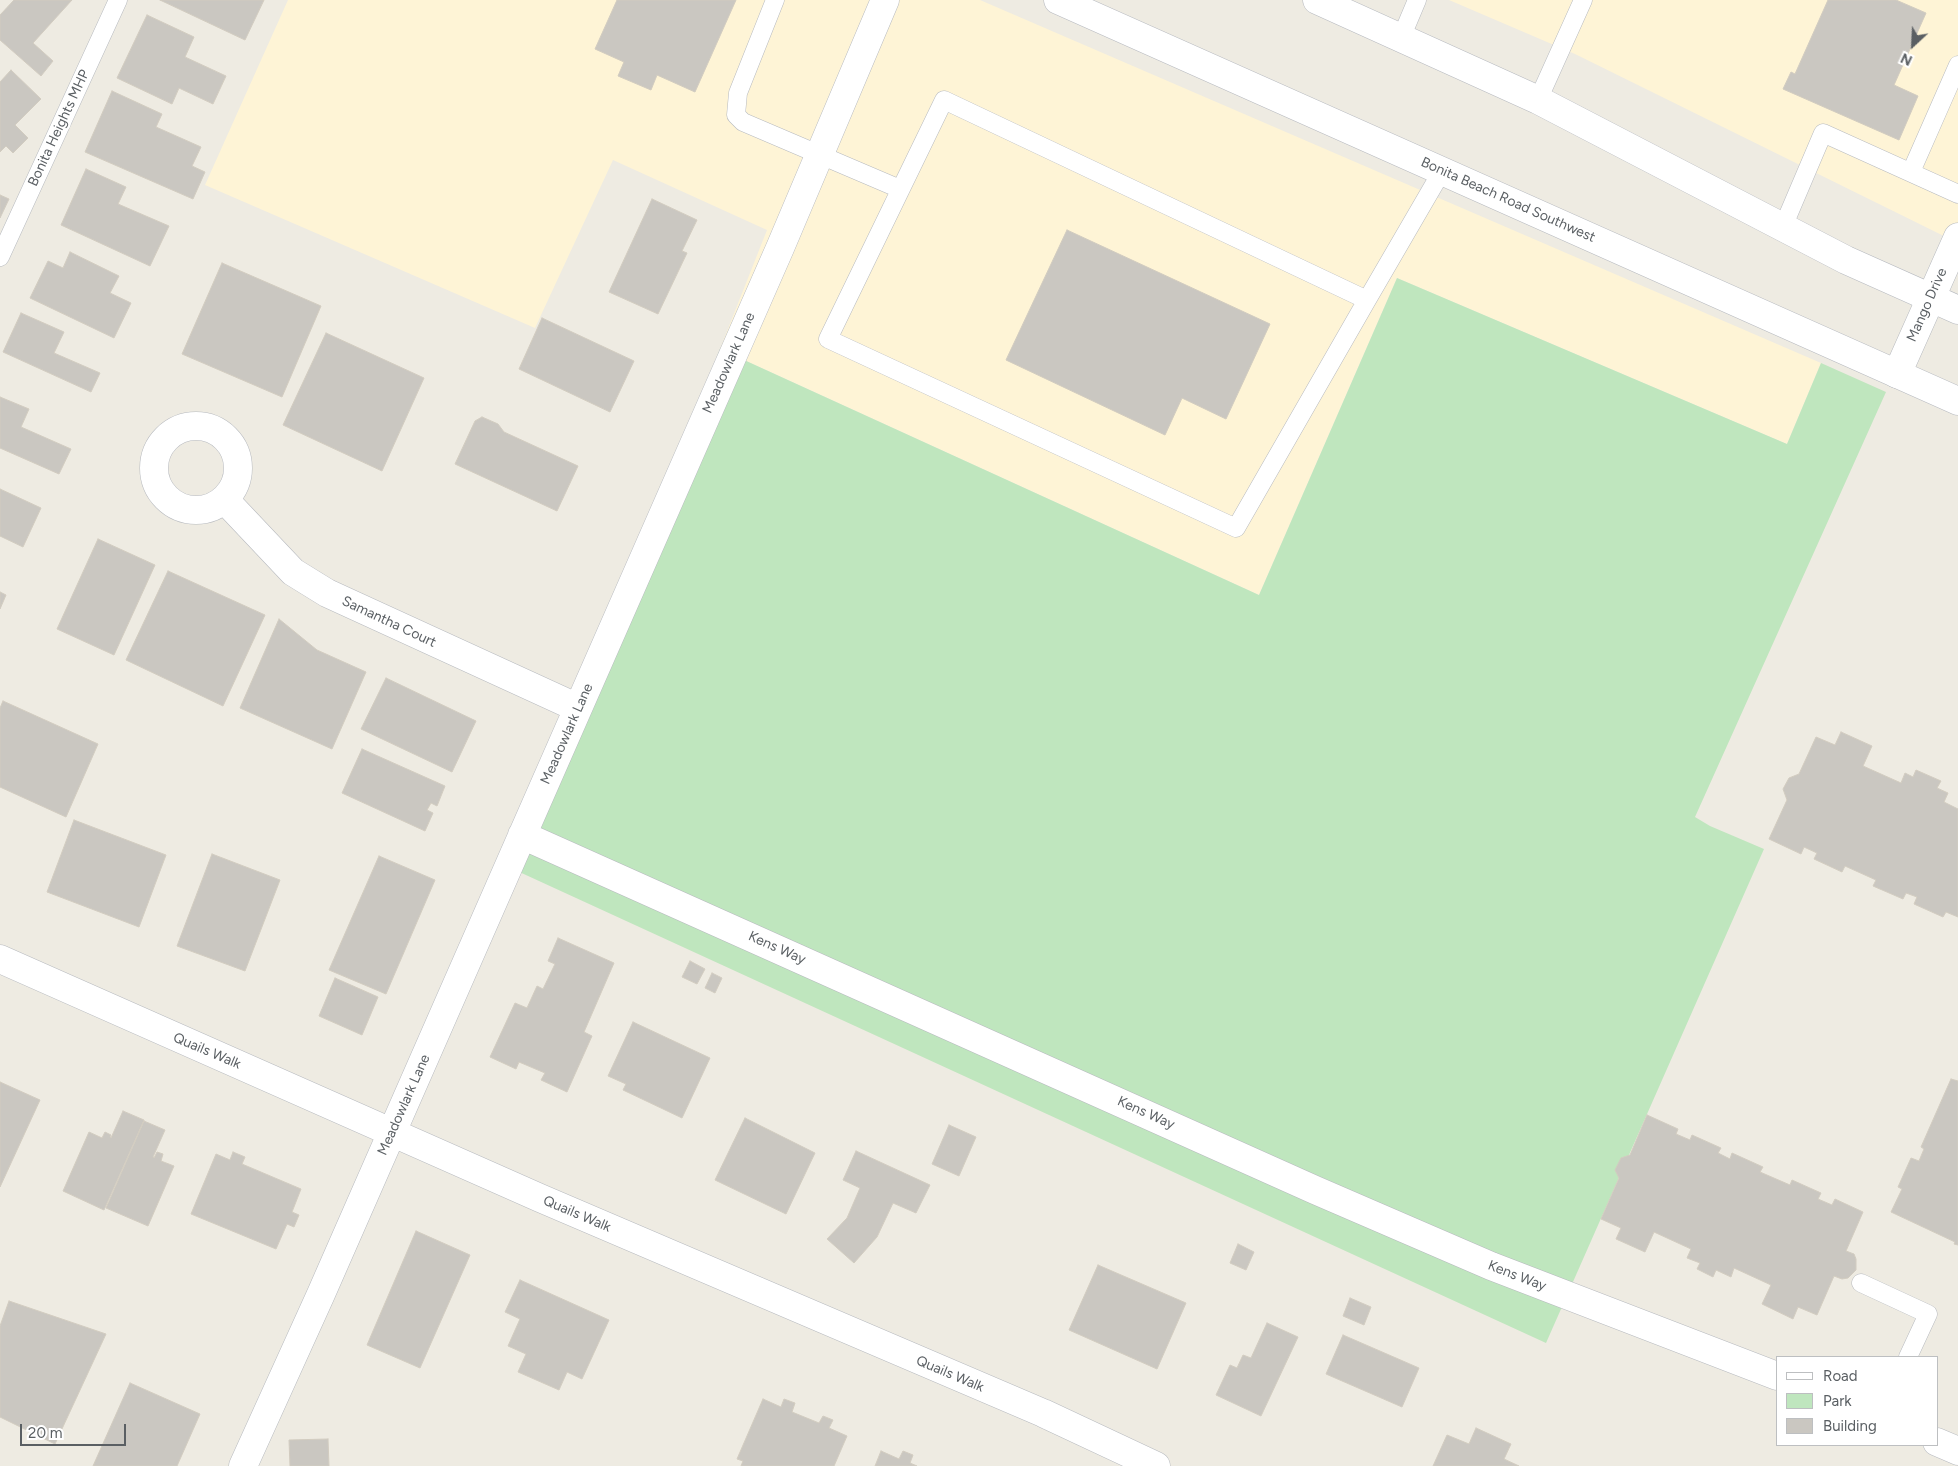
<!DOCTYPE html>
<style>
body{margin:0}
#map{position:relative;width:1958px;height:1466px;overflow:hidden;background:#eeebe2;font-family:Figtree,sans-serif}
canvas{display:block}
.legend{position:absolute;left:1776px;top:1356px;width:162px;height:90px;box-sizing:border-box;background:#fff;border:1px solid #bdbfc1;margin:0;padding:6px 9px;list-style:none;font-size:15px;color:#5a5f63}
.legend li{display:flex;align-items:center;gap:10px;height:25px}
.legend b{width:25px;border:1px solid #bdbfc1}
.north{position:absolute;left:1888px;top:20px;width:50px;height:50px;-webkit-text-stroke:4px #fff;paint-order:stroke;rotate:205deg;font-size:14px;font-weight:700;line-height:20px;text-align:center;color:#5a5f63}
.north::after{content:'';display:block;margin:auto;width:18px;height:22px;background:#5a5f63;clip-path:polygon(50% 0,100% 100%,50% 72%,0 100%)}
.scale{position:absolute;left:20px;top:1424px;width:106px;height:22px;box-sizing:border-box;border:2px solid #5a5f63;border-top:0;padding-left:6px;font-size:15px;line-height:18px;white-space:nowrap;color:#5a5f63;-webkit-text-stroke:4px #fff;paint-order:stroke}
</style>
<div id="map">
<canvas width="1958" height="1466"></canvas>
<ul class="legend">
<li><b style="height:6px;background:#fff"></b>Road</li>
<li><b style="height:14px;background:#bfe6be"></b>Park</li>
<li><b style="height:14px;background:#cac7c1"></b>Building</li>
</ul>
<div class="north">N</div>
<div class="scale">20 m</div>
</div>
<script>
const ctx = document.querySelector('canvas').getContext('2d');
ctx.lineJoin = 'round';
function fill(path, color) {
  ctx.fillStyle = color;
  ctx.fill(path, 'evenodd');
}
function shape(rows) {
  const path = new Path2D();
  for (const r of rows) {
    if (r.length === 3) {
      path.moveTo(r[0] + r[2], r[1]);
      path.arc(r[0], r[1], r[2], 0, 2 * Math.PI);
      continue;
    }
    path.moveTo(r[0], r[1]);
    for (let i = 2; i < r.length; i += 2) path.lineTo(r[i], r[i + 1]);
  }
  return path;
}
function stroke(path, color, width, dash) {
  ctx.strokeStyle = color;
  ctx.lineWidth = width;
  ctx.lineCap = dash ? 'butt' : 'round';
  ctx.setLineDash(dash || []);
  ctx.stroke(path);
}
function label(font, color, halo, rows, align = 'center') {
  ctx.font = font + ' Figtree,sans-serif';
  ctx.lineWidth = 4.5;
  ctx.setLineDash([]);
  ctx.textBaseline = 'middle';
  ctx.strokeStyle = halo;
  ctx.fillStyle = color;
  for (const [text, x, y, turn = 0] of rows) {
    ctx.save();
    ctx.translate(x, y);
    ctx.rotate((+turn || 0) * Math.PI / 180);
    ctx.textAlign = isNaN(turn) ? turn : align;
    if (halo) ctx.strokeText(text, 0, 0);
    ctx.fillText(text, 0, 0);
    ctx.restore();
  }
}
fill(shape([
 [288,0,980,0,1821,363,1787,444,1397,278,1259,595,720,349,767,230,613,160,535,328,205,185],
 [1449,0,1958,0,1958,243,1575,54]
]), '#fef4d6');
fill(shape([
 [1397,278,1787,444,1821,363,1886,392,1695,817,1710,826,1764,849,1546,1343,515,870,720,349,1259,595]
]), '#bfe6be');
const building = shape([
 [14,0,72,0,33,43,53,61,41,76,0,40,0,15,14,0],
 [160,0,264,0,245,40,160,0],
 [617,0,736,0,695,92,657,75,651,90,618,76,624,62,595,49,617,0],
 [1828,0,1896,0,1926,13,1894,85,1918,96,1899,140,1783,89,1791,72,1795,74,1828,0],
 [147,15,194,37,185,57,226,76,213,104,179,88,172,104,117,78,147,15],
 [11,70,41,99,15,125,28,138,13,153,6,146,0,152,0,82,11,70],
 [112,91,162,114,156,127,201,147,192,166,205,172,193,199,85,152,112,91],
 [86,169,126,187,118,204,169,226,150,266,61,225,86,169],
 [0,195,9,199,0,218,0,195],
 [652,199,697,220,682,251,687,253,658,314,609,292,652,199],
 [1067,230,1270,324,1226,419,1182,398,1165,435,1006,360,1067,230],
 [70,252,119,276,110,293,131,303,114,338,30,298,48,261,63,268,70,252],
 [222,263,321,306,282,397,182,354,222,263],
 [21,313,64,332,54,353,100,373,91,392,3,352,21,313],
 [542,318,634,361,610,412,519,369,542,318],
 [326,333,424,378,382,471,283,425,326,333],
 [0,397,29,409,21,427,71,449,59,474,0,448,0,397],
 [482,417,498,424,504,432,578,466,557,511,455,464,475,421,482,417],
 [0,489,41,508,23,547,0,536,0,489],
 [98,539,155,565,114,655,57,629,98,539],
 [168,571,265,615,223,706,126,660,168,571],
 [0,592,6,595,0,609,0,592],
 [279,619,317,650,366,672,332,749,240,708,279,619],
 [386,678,476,721,452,772,361,729,386,678],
 [3,701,98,744,66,817,0,787,0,708,3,701],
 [1841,732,1872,746,1863,766,1901,783,1905,773,1913,777,1916,770,1941,781,1937,788,1948,793,1944,802,1958,809,1958,917,1946,912,1943,917,1914,904,1917,897,1906,893,1903,899,1873,886,1876,880,1845,866,1842,872,1814,859,1817,853,1804,847,1801,854,1769,839,1787,800,1783,789,1789,778,1799,774,1816,737,1835,745,1841,732],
 [362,749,445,786,437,806,431,803,427,810,433,813,425,831,342,793,362,749],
 [74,820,166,855,139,927,47,892,74,820],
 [212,854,280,880,245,971,177,946,212,854],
 [379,856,435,880,386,994,329,970,379,856],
 [558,938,614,963,584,1032,592,1036,567,1092,541,1080,545,1073,519,1062,516,1069,490,1057,515,1003,527,1008,537,986,543,989,555,964,548,961,558,938],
 [690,961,705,969,697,984,682,977,690,961],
 [712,973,722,978,715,993,705,988,712,973],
 [335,978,378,997,362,1035,319,1016,335,978],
 [633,1022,710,1058,682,1118,623,1090,626,1084,608,1076,633,1022],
 [1951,1079,1958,1081,1958,1245,1954,1244,1955,1242,1891,1212,1902,1189,1898,1187,1911,1158,1919,1161,1924,1149,1921,1147,1951,1079],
 [0,1082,40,1100,0,1187,0,1082],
 [123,1111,144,1120,104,1210,63,1191,89,1132,102,1138,105,1132,111,1135,110,1137,111,1138,123,1111],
 [1647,1115,1678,1129,1676,1134,1690,1140,1692,1135,1721,1148,1718,1153,1730,1159,1732,1153,1763,1167,1760,1172,1790,1185,1792,1180,1821,1193,1818,1199,1832,1205,1835,1199,1863,1212,1846,1251,1854,1254,1856,1259,1856,1270,1848,1278,1842,1279,1834,1276,1817,1315,1798,1307,1793,1319,1762,1304,1771,1285,1734,1268,1731,1277,1716,1270,1713,1277,1697,1269,1700,1263,1687,1258,1691,1249,1654,1232,1645,1252,1616,1239,1621,1228,1601,1219,1619,1178,1615,1170,1621,1158,1630,1155,1647,1115],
 [745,1118,815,1153,786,1214,715,1180,745,1118],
 [144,1121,165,1130,153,1157,154,1158,157,1152,163,1154,161,1161,174,1166,148,1226,106,1208,144,1121],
 [949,1125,976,1137,959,1176,932,1164,949,1125],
 [856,1151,930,1185,916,1213,893,1203,877,1237,854,1263,827,1239,847,1218,860,1188,843,1180,856,1151],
 [233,1152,245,1157,242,1164,301,1189,292,1212,299,1215,294,1227,287,1224,276,1249,191,1214,216,1154,230,1160,233,1152],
 [416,1231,470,1255,420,1368,367,1345,416,1231],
 [1238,1244,1254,1252,1246,1270,1230,1263,1238,1244],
 [1098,1265,1186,1303,1157,1369,1069,1330,1098,1265],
 [520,1280,609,1320,582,1379,567,1372,559,1390,518,1372,526,1354,508,1346,520,1319,505,1312,520,1280],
 [1350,1298,1371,1307,1364,1325,1343,1316,1350,1298],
 [9,1301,106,1334,55,1444,0,1417,0,1326,9,1301],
 [1267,1323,1298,1337,1261,1416,1216,1395,1230,1365,1237,1368,1243,1355,1251,1358,1267,1323],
 [1343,1335,1419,1368,1402,1407,1326,1374,1343,1335],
 [130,1383,200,1414,177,1466,93,1466,130,1383],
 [763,1399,781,1407,784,1399,795,1403,792,1412,819,1423,823,1416,833,1420,829,1428,847,1436,834,1466,741,1466,743,1461,737,1459,763,1399],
 [1476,1428,1511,1444,1504,1459,1519,1466,1433,1466,1447,1435,1469,1444,1476,1428],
 [328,1439,329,1466,290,1466,289,1440,328,1439],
 [881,1451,899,1459,903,1451,913,1455,910,1463,917,1466,875,1466,881,1451]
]);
fill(building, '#cac7c1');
stroke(building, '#d2ccc0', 1);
const lane = shape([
 [775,0,738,93,736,115,743,122,900,189],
 [1401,38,1417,0],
 [1538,100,1583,0],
 [1911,172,1958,65],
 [1783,227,1823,133,1958,194],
 [0,257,118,0],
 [1367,300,944,100,828,339,1236,528,1367,300,1442,171],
 [1861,1283,1928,1314,1908,1357]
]);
const street = shape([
 [1897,374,1958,237],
 [196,468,42],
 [225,500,293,572,327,593,578,708],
 [522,835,1315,1190,1491,1266,1777,1376],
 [0,959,540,1198,1043,1413,1156,1466],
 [1937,1442,1958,1451],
 [243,1466,321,1294,780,248,885,0]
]);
const secondary = shape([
 [1058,0,1958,401],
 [1317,0,1538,100,1846,260,1958,310]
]);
stroke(lane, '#b7babf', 19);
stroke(street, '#b7babf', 29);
stroke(secondary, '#b6b9bf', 29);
stroke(lane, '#fff', 18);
stroke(street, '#fff', 28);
stroke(secondary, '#fff', 28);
label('14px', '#5a5f63', '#fff', [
 ["Bonita Heights MHP",59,128,-65],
 ["Bonita Beach Road Southwest",1508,200,24],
 ["Mango Drive",1927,305,-66],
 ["Meadowlark Lane",729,363,-66],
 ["Samantha Court",389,622,25],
 ["Meadowlark Lane",567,734,-66],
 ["Kens Way",777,948,24],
 ["Quails Walk",207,1051,23],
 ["Meadowlark Lane",404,1105,-66],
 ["Kens Way",1146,1113,24],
 ["Quails Walk",577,1214,23],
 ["Kens Way",1517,1276,21],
 ["Quails Walk",950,1374,23]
]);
</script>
